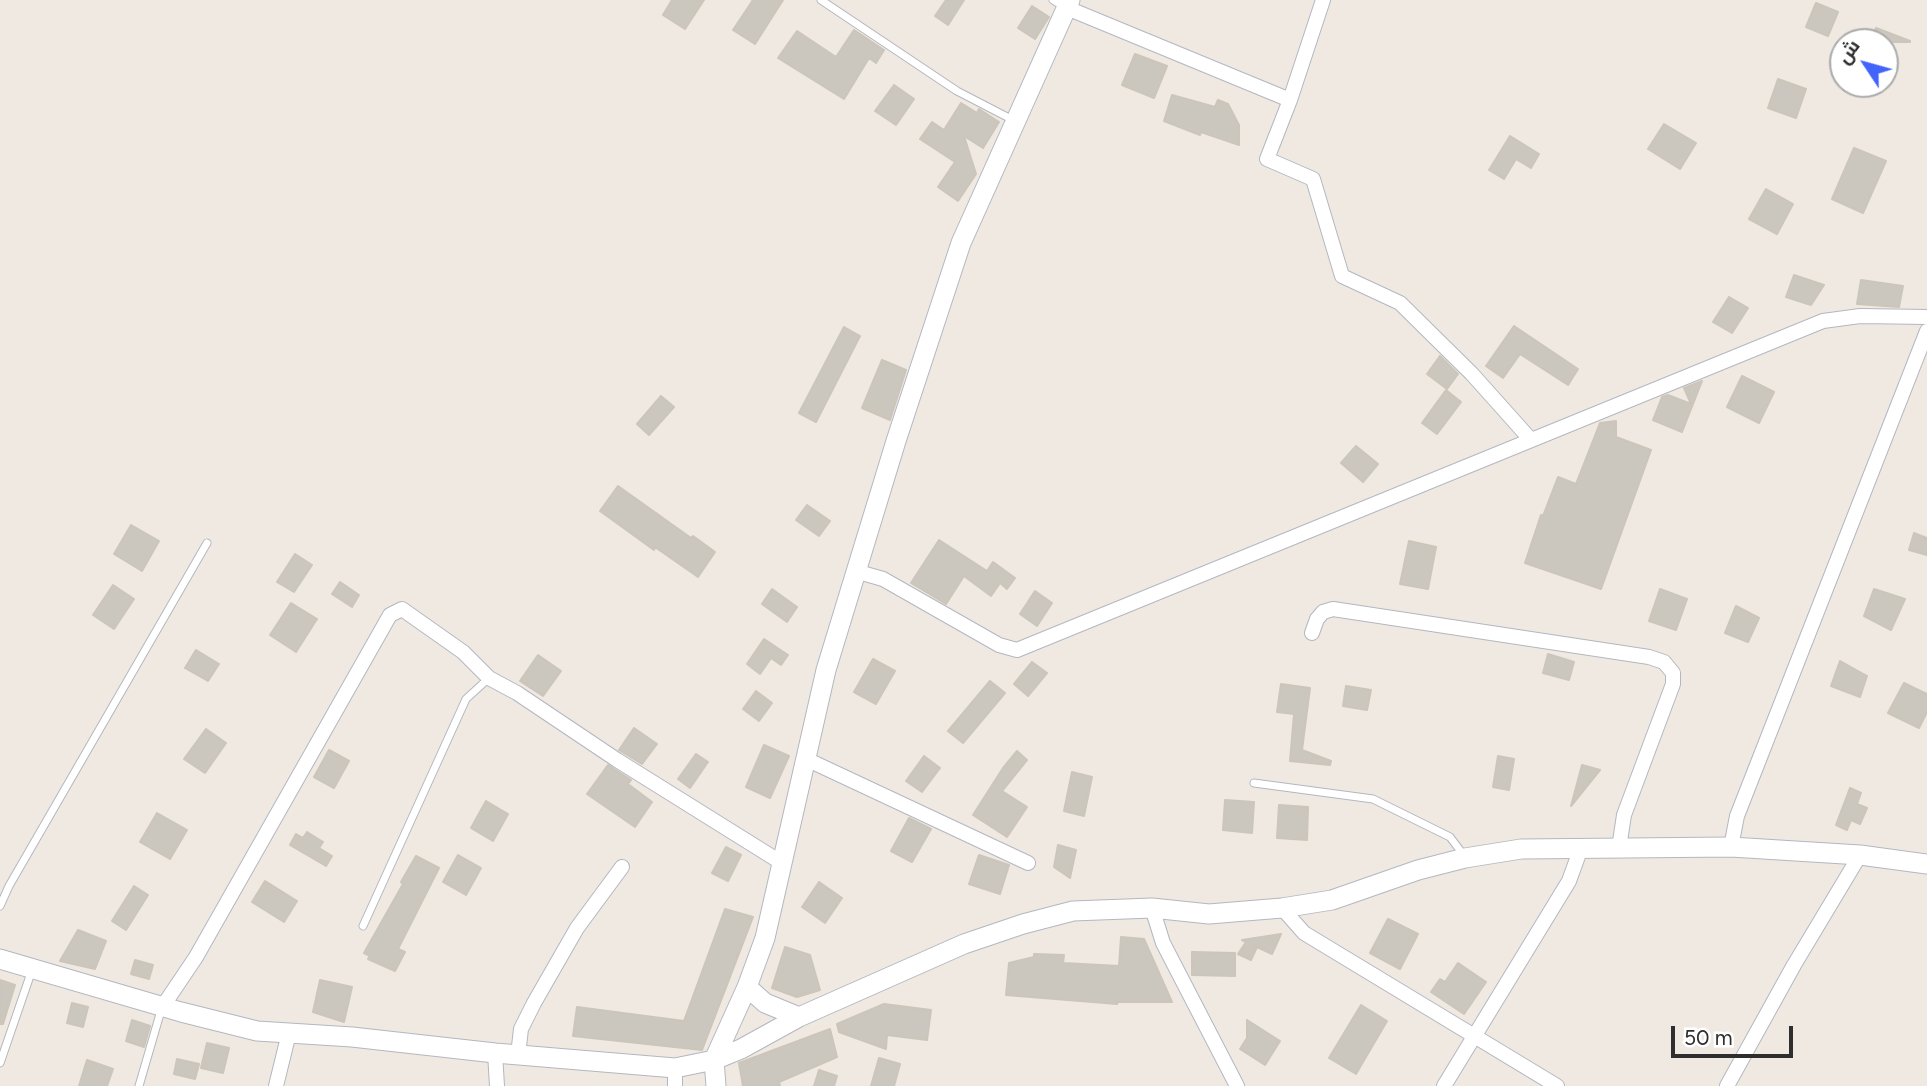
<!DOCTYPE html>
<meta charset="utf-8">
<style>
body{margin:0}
#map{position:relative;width:1927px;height:1086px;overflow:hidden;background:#efe9e1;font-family:Figtree,Cairo,sans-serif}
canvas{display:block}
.north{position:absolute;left:1829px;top:28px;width:70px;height:70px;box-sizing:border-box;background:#fff;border:2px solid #ababab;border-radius:50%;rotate:306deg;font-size:19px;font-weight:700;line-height:28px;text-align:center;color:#2e2e2e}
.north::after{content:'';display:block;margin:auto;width:24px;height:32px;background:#4264fb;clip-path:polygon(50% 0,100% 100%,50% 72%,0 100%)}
.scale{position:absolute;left:1671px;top:1026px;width:122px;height:32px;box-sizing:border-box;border:4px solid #2e2e2e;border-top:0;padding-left:9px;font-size:21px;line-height:24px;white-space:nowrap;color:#2e2e2e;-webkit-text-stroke:5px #fff;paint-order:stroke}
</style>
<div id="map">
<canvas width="1927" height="1086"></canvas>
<div class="north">ش</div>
<div class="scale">50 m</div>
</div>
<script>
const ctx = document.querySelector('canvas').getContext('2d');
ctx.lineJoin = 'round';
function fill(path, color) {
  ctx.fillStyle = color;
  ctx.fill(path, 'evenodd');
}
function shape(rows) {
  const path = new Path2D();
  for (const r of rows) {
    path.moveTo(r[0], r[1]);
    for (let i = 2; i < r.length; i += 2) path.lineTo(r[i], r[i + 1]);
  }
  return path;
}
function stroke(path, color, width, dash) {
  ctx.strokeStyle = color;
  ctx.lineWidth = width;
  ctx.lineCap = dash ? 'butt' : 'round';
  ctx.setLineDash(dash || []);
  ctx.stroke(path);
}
const building = shape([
 [672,0,704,0,685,29,663,15,672,0],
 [753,0,783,0,755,44,733,30,753,0],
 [946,0,964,0,948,25,935,16,946,0],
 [1816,3,1838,12,1828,36,1806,27,1816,3],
 [1032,6,1049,17,1035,39,1018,28,1032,6],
 [1876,28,1910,41,1910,42,1870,42,1876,28],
 [854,30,884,50,876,63,869,58,844,99,778,58,797,31,836,57,854,30],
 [1135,54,1167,66,1154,98,1122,85,1135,54],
 [1778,79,1806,89,1796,118,1768,108,1778,79],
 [894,85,914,99,896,125,875,111,894,85],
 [1172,95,1215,107,1218,100,1228,104,1239,125,1239,145,1201,132,1200,135,1164,121,1172,95],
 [961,103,977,113,979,109,999,122,983,148,964,136,976,174,958,201,938,187,955,162,920,139,932,122,944,130,961,103],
 [1664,124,1696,143,1680,169,1648,149,1664,124],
 [1510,136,1539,154,1531,168,1516,159,1504,179,1489,170,1510,136],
 [1854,148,1886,161,1863,213,1832,199,1854,148],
 [1766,189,1793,204,1777,234,1749,219,1766,189],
 [1794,275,1824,285,1811,305,1786,297,1794,275],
 [1861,280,1903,286,1899,307,1857,304,1861,280],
 [1729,297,1748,308,1732,333,1713,322,1729,297],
 [1514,326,1578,369,1568,385,1520,354,1503,378,1486,366,1514,326],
 [844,327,860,336,816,422,799,413,844,327],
 [1440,356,1458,374,1447,389,1427,374,1440,356],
 [882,360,906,370,890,420,862,408,882,360],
 [1742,376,1774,392,1759,423,1727,407,1742,376],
 [1702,381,1682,432,1653,420,1662,397,1668,395,1691,404,1684,388,1702,381],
 [1446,390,1461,402,1437,434,1422,423,1446,390],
 [661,396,674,407,649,435,637,424,661,396],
 [1616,421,1616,437,1651,450,1601,589,1525,563,1541,515,1543,516,1558,477,1576,484,1600,423,1616,421],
 [1356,446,1378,464,1363,482,1341,463,1356,446],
 [618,486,691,538,693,536,715,552,698,577,655,547,654,550,600,511,618,486],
 [807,505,830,521,819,536,796,520,807,505],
 [131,525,159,541,142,571,114,554,131,525],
 [1914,533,1927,538,1927,555,1909,550,1914,533],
 [939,540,987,571,993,562,1015,578,1007,589,1000,583,991,596,964,576,946,604,911,583,939,540],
 [1409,541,1436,547,1428,589,1400,584,1409,541],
 [295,554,312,565,294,592,277,582,295,554],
 [340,582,359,595,352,607,332,594,340,582],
 [113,585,134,599,114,629,93,615,113,585],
 [772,589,797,607,787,622,762,604,772,589],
 [1660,589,1687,599,1676,630,1649,621,1660,589],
 [1874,589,1905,599,1891,630,1864,616,1874,589],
 [1035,591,1052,603,1037,626,1020,614,1035,591],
 [291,603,317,619,296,652,270,635,291,603],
 [1736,606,1759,618,1748,642,1725,633,1736,606],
 [764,639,788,655,781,665,771,658,760,674,747,664,764,639],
 [196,650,219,664,208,681,185,668,196,650],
 [1548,654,1574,662,1569,680,1543,673,1548,654],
 [538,655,561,671,543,696,520,681,538,655],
 [873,659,895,671,876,704,854,692,873,659],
 [1840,661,1867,676,1860,697,1831,686,1840,661],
 [1032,662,1047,673,1028,696,1014,684,1032,662],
 [990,681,1005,693,963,743,948,731,990,681],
 [1904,683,1927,694,1927,712,1919,728,1888,713,1904,683],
 [1281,684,1310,688,1302,750,1331,761,1330,765,1290,761,1294,714,1277,712,1281,684],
 [1346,686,1371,690,1367,710,1343,706,1346,686],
 [756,691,772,703,759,721,743,709,756,691],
 [634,728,657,744,642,764,619,750,634,728],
 [206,729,226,743,205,773,184,759,206,729],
 [764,745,789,756,770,798,746,787,764,745],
 [329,750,349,761,334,788,314,777,329,750],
 [1017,751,1027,760,1002,791,1027,807,1007,837,973,815,1003,768,1017,751],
 [696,754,708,762,690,788,678,779,696,754],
 [924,756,940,768,922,792,906,781,924,756],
 [1498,756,1514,759,1509,790,1493,787,1498,756],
 [608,765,631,780,628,784,652,802,635,827,587,794,608,765],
 [1582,765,1600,770,1571,806,1582,765],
 [1072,772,1092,777,1084,816,1064,811,1072,772],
 [1850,788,1861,793,1857,804,1867,808,1860,824,1851,820,1847,830,1836,825,1850,788],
 [1225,800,1254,802,1252,833,1223,830,1225,800],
 [486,801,508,814,493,841,471,828,486,801],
 [1279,805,1308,807,1307,840,1277,838,1279,805],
 [157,813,187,830,170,859,140,842,157,813],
 [909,818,931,829,912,862,891,851,909,818],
 [307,832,323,842,319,848,332,856,326,866,290,845,296,834,303,838,307,832],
 [1058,845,1076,850,1070,878,1054,867,1058,845],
 [726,847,741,855,728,881,712,873,726,847],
 [458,855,481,868,466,895,443,882,458,855],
 [979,855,1009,865,1000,894,969,884,979,855],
 [416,856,439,868,398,949,405,952,395,971,368,959,370,956,364,953,403,884,401,882,416,856],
 [265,881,297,901,284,922,252,902,265,881],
 [819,882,842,898,825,923,802,907,819,882],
 [134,886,148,895,126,930,112,921,134,886],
 [725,909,753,917,702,1050,573,1036,577,1007,684,1021,725,909],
 [1388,919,1418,934,1400,969,1370,953,1388,919],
 [78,930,106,941,95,969,60,961,78,930],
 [1281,934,1272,954,1257,947,1251,960,1238,954,1246,942,1242,940,1281,934],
 [1121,937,1144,939,1172,1002,1118,1002,1117,1004,1006,995,1009,963,1034,957,1034,954,1064,955,1063,963,1119,966,1121,937],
 [785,947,810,955,820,990,797,997,772,988,785,947],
 [1192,952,1235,953,1235,976,1192,975,1192,952],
 [135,960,153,965,149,979,131,974,135,960],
 [1458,963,1486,982,1464,1014,1431,992,1440,979,1445,982,1458,963],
 [0,980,15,985,3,1024,0,1024,0,980],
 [320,980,352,987,344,1022,313,1012,320,980],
 [72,1003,88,1007,83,1027,67,1023,72,1003],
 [884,1004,931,1010,927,1040,887,1035,886,1049,839,1032,837,1024,884,1004],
 [1361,1005,1387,1021,1356,1074,1329,1058,1361,1005],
 [132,1020,150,1026,144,1047,126,1041,132,1020],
 [1247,1020,1280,1041,1265,1065,1240,1049,1247,1038,1247,1020],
 [830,1029,837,1057,779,1082,780,1086,743,1086,739,1063,830,1029],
 [207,1043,229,1048,223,1073,201,1068,207,1043],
 [879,1058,900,1064,894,1086,871,1086,879,1058],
 [177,1059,199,1064,195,1079,174,1074,177,1059],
 [87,1060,113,1069,107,1086,79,1086,87,1060],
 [819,1070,837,1076,834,1086,814,1086,819,1070]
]);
fill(building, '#cbc7bf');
stroke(building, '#cbc5ba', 2);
const lane = shape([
 [821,0,957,91,1015,121],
 [1053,0,1066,8],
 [1254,783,1373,799,1450,837,1465,857],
 [0,906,9,886,207,543],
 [363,926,466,699,489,678],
 [0,1063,32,970],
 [139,1086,162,1007]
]);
const street = shape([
 [1067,8,1290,100,1323,0],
 [1290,100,1267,159,1313,179,1342,276,1400,303,1472,374,1531,440],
 [855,571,883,579,999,645,1017,650,1823,321,1860,316,1927,317],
 [1312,633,1317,619,1323,612,1333,609,1649,657,1664,662,1673,673,1673,684,1624,815,1619,848],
 [806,759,1028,863],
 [1731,847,1737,816,1927,331],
 [1152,908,1163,943,1237,1086],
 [1282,908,1304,933,1557,1086],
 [163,1006,196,957,390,615,402,609,463,652,489,678,517,693,617,760,782,863],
 [495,1053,497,1086],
 [518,1055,521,1029,534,1003,577,928,622,867],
 [276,1086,289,1033],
 [675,1086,675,1068],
 [1444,1086,1569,881,1581,848],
 [1727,1086,1794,965,1860,855]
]);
const secondary = shape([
 [0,959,181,1012,257,1031,352,1037,495,1053,675,1068,714,1060,741,1049,799,1017,964,944,1023,924,1073,911,1152,908,1209,914,1282,908,1332,900,1418,870,1465,858,1521,849,1731,847,1860,855,1927,864],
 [747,987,765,1003,799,1017],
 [716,1086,714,1060,747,987,765,938,826,670,896,441,961,243,1070,0]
]);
stroke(lane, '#b4b7c1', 9);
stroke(street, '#b4b7c1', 16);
stroke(secondary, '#b4b7c1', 21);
stroke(lane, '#fff', 7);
stroke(street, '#fff', 14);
stroke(secondary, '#fff', 19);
</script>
